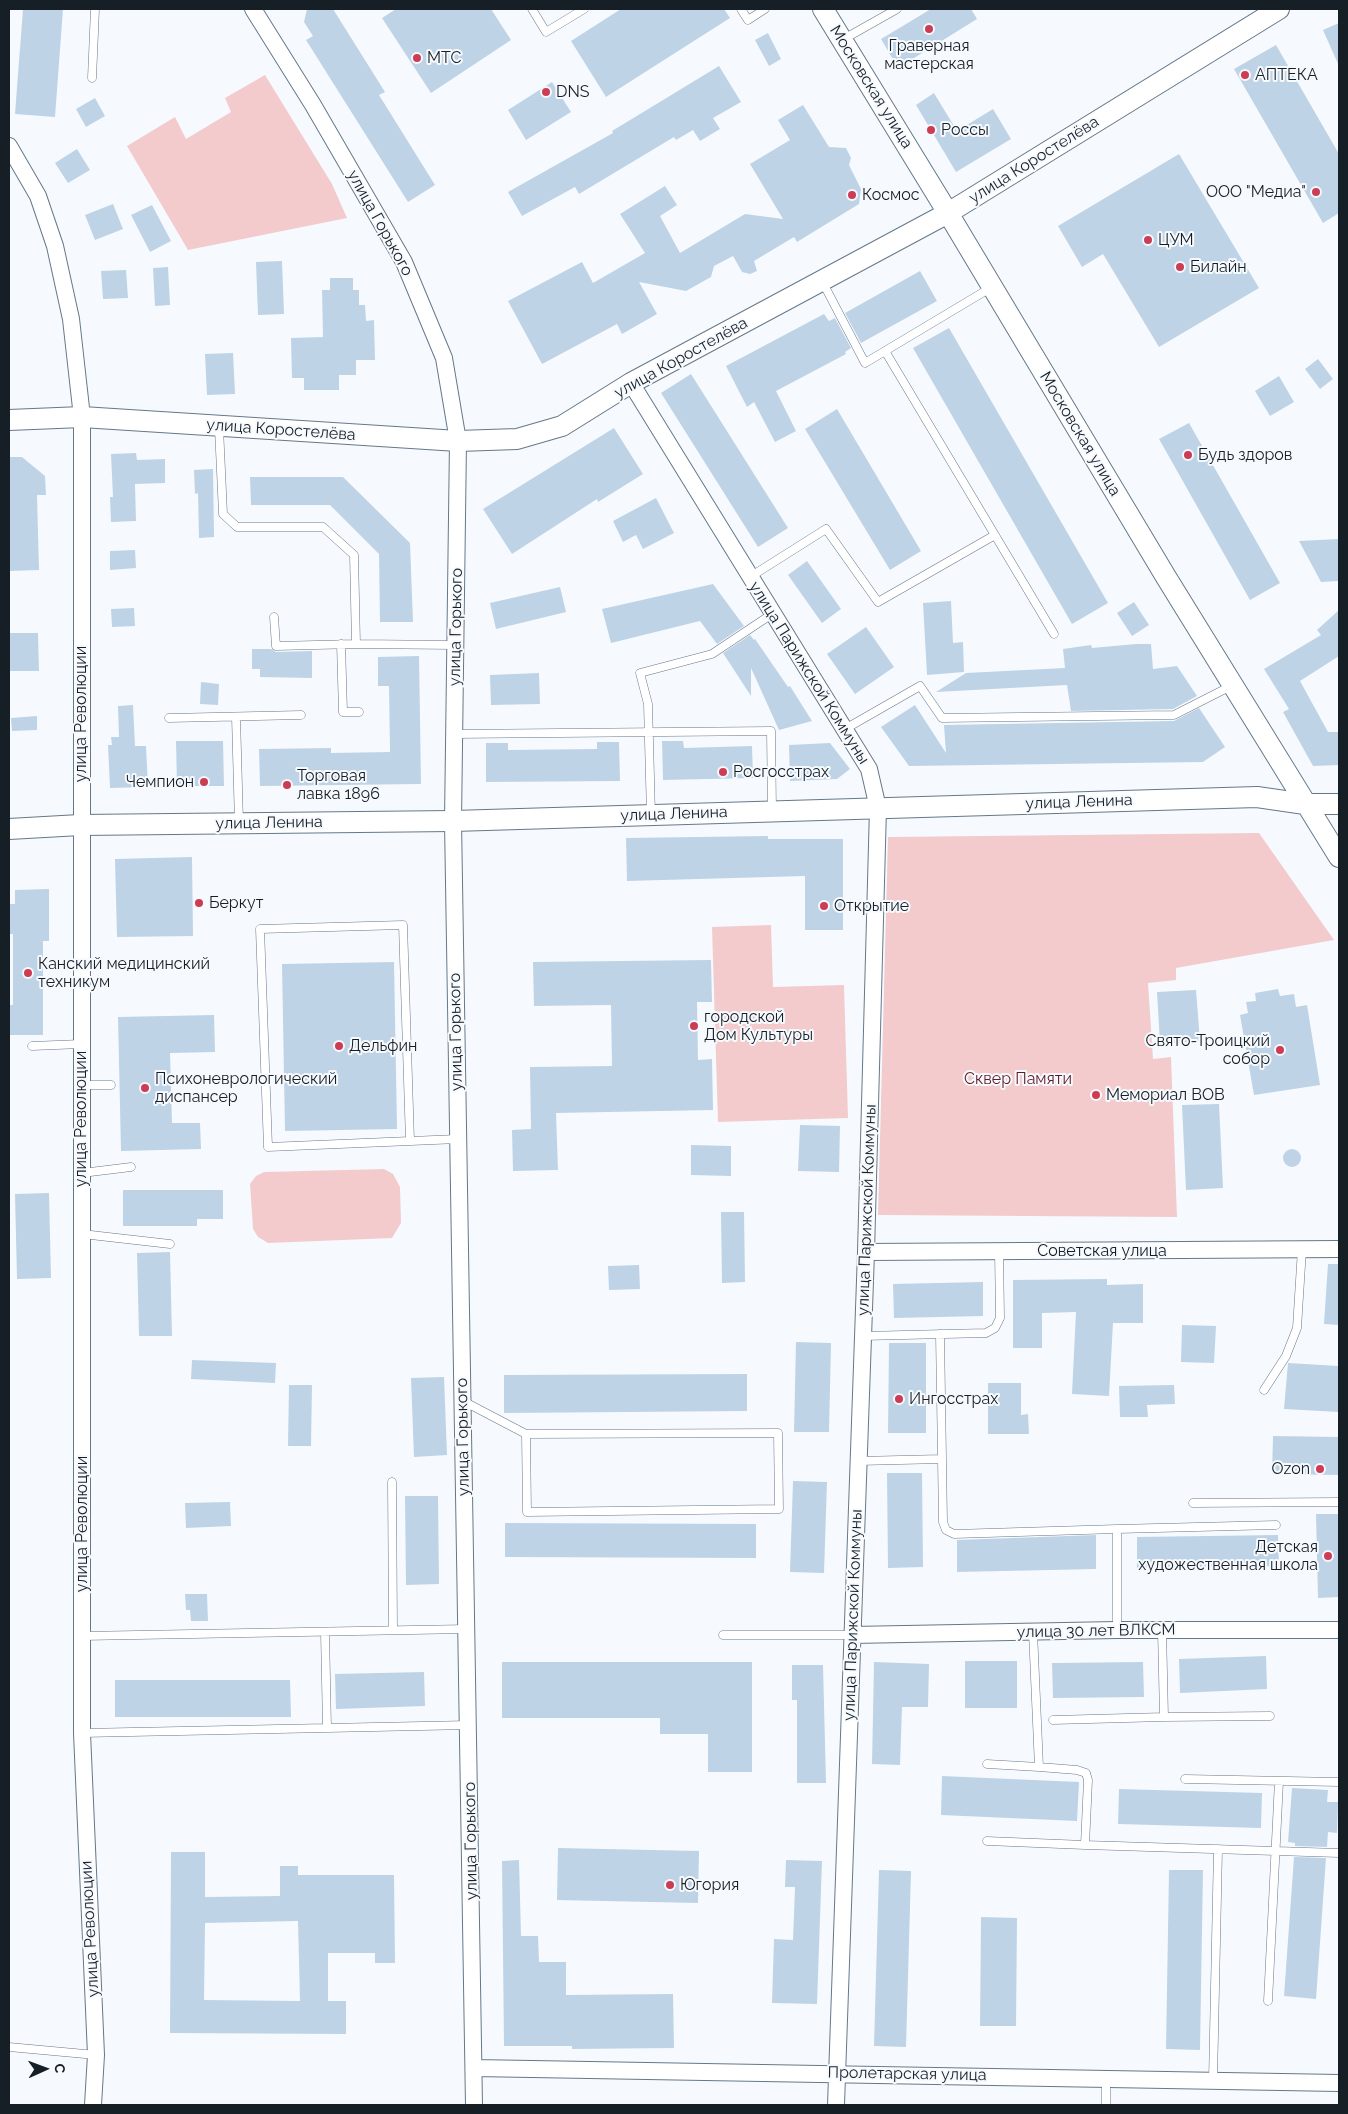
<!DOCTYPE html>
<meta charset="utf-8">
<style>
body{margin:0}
#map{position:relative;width:1348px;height:2114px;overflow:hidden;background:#f6fafe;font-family:Raleway,sans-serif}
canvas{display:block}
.frame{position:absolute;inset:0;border:10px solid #171f26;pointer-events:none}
.north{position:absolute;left:20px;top:2044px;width:50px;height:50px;-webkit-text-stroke:4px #f6fafe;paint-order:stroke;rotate:88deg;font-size:14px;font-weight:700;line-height:20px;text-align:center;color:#171f26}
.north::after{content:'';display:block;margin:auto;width:18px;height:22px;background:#171f26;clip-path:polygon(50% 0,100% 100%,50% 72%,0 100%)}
</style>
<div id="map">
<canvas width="1348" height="2114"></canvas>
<div class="frame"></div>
<div class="north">С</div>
</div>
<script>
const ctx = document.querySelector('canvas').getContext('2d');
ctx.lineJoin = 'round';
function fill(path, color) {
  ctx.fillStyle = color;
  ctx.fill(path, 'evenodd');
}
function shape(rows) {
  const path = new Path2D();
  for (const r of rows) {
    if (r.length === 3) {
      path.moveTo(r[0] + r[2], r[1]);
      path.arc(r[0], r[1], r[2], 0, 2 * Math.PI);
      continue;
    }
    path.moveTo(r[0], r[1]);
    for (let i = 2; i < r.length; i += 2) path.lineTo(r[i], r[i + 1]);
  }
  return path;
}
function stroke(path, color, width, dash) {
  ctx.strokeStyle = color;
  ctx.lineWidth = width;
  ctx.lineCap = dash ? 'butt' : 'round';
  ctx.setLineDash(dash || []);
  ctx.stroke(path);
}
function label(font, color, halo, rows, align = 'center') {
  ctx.font = font + ' Raleway,sans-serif';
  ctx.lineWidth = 4;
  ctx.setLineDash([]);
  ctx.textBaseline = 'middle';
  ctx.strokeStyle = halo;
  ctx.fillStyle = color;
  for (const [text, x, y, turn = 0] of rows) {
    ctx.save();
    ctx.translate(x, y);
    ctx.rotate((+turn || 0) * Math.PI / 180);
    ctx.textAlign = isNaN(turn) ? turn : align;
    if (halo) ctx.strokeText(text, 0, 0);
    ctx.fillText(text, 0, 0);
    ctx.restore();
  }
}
fill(shape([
 [265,75,332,184,347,218,188,250,127,146,175,117,186,139,231,112,225,98],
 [1259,833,1334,940,1176,968,1176,980,1148,983,1153,1059,1171,1057,1177,1217,878,1215,888,837],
 [771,925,773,987,844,985,848,1118,718,1122,712,927],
 [384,1169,393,1174,400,1187,401,1223,392,1238,268,1243,258,1237,253,1229,250,1184,256,1176,264,1172]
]), '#f3cbcc');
fill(shape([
 [23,9,63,9,55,117,15,114],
 [307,9,333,9,385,92,379,95,435,185,408,202,306,40,313,36,304,22],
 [396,9,491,9,511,40,431,93,382,18],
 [621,9,724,9,730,18,606,97,571,41],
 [931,9,971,9,977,19,898,68,881,39],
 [1339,23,1339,66,1323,30],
 [768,33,781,59,769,66,755,40],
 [1276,45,1339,154,1339,213,1323,223,1234,69],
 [719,66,741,102,713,118,720,129,700,141,693,130,676,140,674,137,579,194,575,187,522,216,508,192,613,133,612,131],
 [552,82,571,112,526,140,508,110],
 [934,93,957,131,993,109,1011,139,956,172,916,105],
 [95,98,105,116,86,127,76,109],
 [803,105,829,147,846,148,851,158,849,165,861,189,859,204,797,242,794,237,754,261,757,271,750,274,742,272,733,256,714,266,711,277,686,291,639,282,657,314,622,334,617,324,542,364,508,301,582,262,593,283,645,253,620,214,665,186,677,205,660,216,680,253,745,214,783,219,750,164,790,140,778,120],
 [77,149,90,170,68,183,55,163],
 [1179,154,1259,288,1159,347,1103,254,1082,267,1058,226],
 [113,204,123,229,95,240,85,215],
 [152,205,171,241,150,252,131,215],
 [282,261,284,314,258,315,256,262],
 [168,267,170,305,155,306,153,268],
 [126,270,128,298,103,299,101,271],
 [920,271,937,301,861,343,845,313],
 [330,278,353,278,353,290,359,290,359,305,365,305,366,321,374,320,375,360,356,360,356,375,339,375,339,390,304,390,304,378,292,378,291,338,323,337,322,290,330,290],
 [824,314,829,321,835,318,851,348,845,352,846,354,776,391,796,431,775,442,754,402,747,407,726,366],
 [949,328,1108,603,1072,624,913,348],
 [233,353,235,394,207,395,205,354],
 [1318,359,1333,379,1320,389,1305,369],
 [691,374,788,528,758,547,661,393],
 [1279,376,1294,402,1270,416,1255,391],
 [837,409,921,551,890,570,805,429],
 [1189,423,1280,583,1250,600,1159,439],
 [614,428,643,474,598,502,597,499,512,554,483,509],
 [136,453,137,460,165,459,165,483,135,484,136,521,111,522,110,497,113,497,111,454],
 [9,457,22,457,45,476,46,495,37,495,39,570,9,571],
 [213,469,214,537,199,538,198,493,195,494,194,470],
 [250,477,343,477,410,543,413,622,380,622,379,554,330,505,251,505],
 [656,498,674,533,643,549,636,535,623,542,613,521],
 [1339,539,1339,581,1321,582,1299,541],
 [135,550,136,568,110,570,110,551],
 [807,561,841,609,822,623,788,575],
 [713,584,744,626,717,644,700,621,611,643,602,609],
 [560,587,566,612,496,629,490,603],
 [951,601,953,643,963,642,964,672,927,675,923,603],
 [1134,602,1149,625,1132,636,1117,613],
 [134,608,135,626,112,627,111,609],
 [1339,610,1339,656,1300,681,1328,732,1339,732,1339,765,1313,766,1283,712,1289,709,1264,669,1321,635,1317,630],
 [866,627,894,667,855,694,827,654],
 [10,633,38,633,39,671,10,671],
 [750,635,754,640,755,639,788,687,790,686,812,721,779,730,751,668,751,696,723,653],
 [1136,644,1151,644,1153,669,1177,666,1197,696,1173,709,1071,711,1067,685,936,692,966,673,1065,668,1063,649,1091,645,1092,648],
 [252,649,271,649,276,652,312,651,312,678,260,677,260,669,252,669],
 [419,656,421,784,260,786,259,749,331,748,331,753,390,752,389,686,378,686,378,657],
 [539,673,540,704,491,705,490,675],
 [201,682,219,684,218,705,200,704],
 [133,705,135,746,146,746,148,787,110,788,108,745,112,745,111,737,119,737,118,706],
 [915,705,946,753,944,725,1174,721,1199,708,1225,747,1203,762,909,766,881,727],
 [37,716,37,730,12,731,11,718],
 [176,741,223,741,224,786,177,786],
 [662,741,683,741,684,748,752,746,753,778,663,780],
 [597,742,619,742,620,781,486,782,486,743,508,743,508,750,597,749],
 [830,743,850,769,837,779,790,781,789,745],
 [768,836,768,839,843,839,843,930,805,930,805,876,627,881,626,838],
 [192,857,193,936,117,937,115,859],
 [49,889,49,941,43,941,43,1035,9,1035,9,1005,13,1005,13,934,9,934,9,904,15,904,15,890],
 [711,960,712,1002,697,1002,698,1060,712,1059,713,1110,556,1113,558,1170,513,1171,512,1130,531,1129,530,1067,612,1066,611,1005,534,1006,533,962],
 [394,962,397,1129,285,1131,282,964],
 [1278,989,1280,996,1294,994,1296,1007,1307,1005,1320,1085,1254,1095,1240,1015,1248,1013,1246,1002,1256,1001,1255,993],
 [1196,990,1200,1041,1160,1044,1157,992],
 [214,1015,215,1052,170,1053,172,1123,200,1123,201,1149,121,1151,118,1017],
 [1219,1104,1223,1188,1186,1190,1182,1105],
 [800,1125,840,1126,839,1172,798,1171],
 [691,1145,731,1146,731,1176,691,1175],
 [1292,1158,9],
 [123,1190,223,1190,223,1219,197,1219,197,1226,123,1226],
 [49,1193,51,1278,17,1279,15,1194],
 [721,1212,744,1212,745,1282,722,1283],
 [170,1252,172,1336,139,1336,137,1253],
 [1328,1264,1339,1264,1339,1325,1324,1324],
 [639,1265,640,1289,609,1290,608,1266],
 [1107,1279,1107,1285,1143,1284,1143,1323,1113,1323,1109,1396,1072,1394,1076,1312,1042,1313,1042,1348,1013,1348,1013,1280],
 [983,1282,983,1316,894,1318,893,1284],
 [1182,1325,1216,1326,1214,1363,1181,1362],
 [796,1342,831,1343,829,1432,794,1432],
 [889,1343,926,1343,926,1433,888,1433],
 [192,1360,276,1363,275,1383,191,1379],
 [1288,1363,1339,1366,1339,1412,1284,1409],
 [747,1374,747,1411,504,1413,504,1375],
 [444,1377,447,1455,414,1457,411,1378],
 [988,1383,1021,1383,1021,1415,1028,1414,1029,1434,988,1434],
 [289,1385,312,1385,311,1446,288,1446],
 [1174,1385,1175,1404,1147,1405,1148,1417,1120,1417,1119,1386],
 [1273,1436,1339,1437,1339,1475,1272,1474],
 [887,1473,922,1473,923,1567,888,1568],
 [793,1481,827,1482,824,1573,790,1572],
 [405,1496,438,1496,439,1584,406,1585],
 [230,1502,231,1526,186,1528,185,1503],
 [1316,1514,1339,1514,1339,1597,1318,1598],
 [505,1523,756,1524,756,1558,505,1557],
 [1096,1535,1096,1569,957,1572,957,1540],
 [1278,1535,1279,1566,1137,1568,1137,1537],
 [185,1594,207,1594,208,1621,191,1621,190,1610,186,1610],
 [1266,1656,1267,1689,1180,1693,1179,1659],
 [965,1661,1017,1661,1017,1708,965,1708],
 [502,1662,752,1662,752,1772,708,1772,708,1734,660,1734,660,1718,502,1718],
 [874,1662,929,1664,928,1707,902,1707,900,1765,872,1764],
 [1143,1662,1144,1697,1053,1698,1052,1663],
 [792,1665,823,1665,826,1783,797,1783,797,1700,792,1700],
 [424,1672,425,1706,336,1709,335,1674],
 [115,1680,290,1680,291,1717,115,1717],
 [942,1776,1079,1782,1077,1821,941,1815],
 [1292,1788,1328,1790,1327,1802,1338,1802,1337,1833,1328,1832,1327,1847,1295,1846,1295,1843,1288,1842],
 [1119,1789,1262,1793,1261,1828,1118,1824],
 [558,1848,699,1851,698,1903,557,1900],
 [171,1852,205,1852,205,1897,280,1896,280,1866,298,1866,298,1875,394,1875,395,1963,375,1963,375,1953,328,1953,328,2001,346,2001,346,2034,170,2033],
 [298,1921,300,2001,204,2000,205,1923],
 [1294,1857,1326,1858,1316,1999,1284,1996],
 [519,1860,521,1936,538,1936,539,1962,566,1962,566,1995,673,1994,674,2048,572,2049,572,2046,504,2046,502,1861],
 [786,1860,822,1861,817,2004,772,2003,774,1939,793,1940,795,1887,785,1887],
 [879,1870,911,1871,906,2047,874,2046],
 [1169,1870,1203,1870,1200,2050,1166,2049],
 [981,1917,1017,1918,1016,2026,980,2026]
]), '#bed3e6');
const service = shape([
 [532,9,546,32,584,9],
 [741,9,748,20,765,9],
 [842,40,897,9],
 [92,78,95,9],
 [822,281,865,363,885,351],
 [992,287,885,351,1054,634],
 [219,428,223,514,237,527,323,527,354,555,356,644,455,645],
 [750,577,826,529,878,602,995,535],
 [274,617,276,646,356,644],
 [341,644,343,712,359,712],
 [236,717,239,823],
 [169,718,301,715],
 [845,729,920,686,942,718,1174,715,1233,685],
 [454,734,771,731,772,811],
 [651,815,648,704,640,673,712,654,772,614],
 [32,1046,81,1044],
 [81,1085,111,1085],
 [410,1141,403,925,260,929,268,1147,458,1139],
 [82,1173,131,1167],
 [82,1234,170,1244],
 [940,1334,943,1522,946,1530,954,1534,1117,1529,1117,1630],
 [863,1336,986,1333,995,1328,1000,1318,999,1251],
 [1264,1390,1286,1356,1297,1328,1302,1249],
 [463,1401,526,1434,778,1433,779,1509,527,1512,526,1434],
 [858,1461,942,1459],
 [392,1482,393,1630],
 [1193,1503,1339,1502],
 [1117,1529,1276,1525],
 [1162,1630,1164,1717,1270,1716],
 [723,1635,852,1635],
 [82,1636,467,1629],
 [1053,1720,1164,1717],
 [327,1728,469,1725],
 [82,1733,327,1728,325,1632],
 [987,1764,1039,1767,1033,1632],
 [1185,1779,1339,1782],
 [987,1841,1085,1845,1088,1780,1086,1773,1077,1770,1039,1767],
 [1085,1845,1339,1853],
 [1268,2001,1279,1781],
 [9,2047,96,2055],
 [1213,2080,1218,1849],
 [1106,2105,1106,2078]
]);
const minor = shape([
 [253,9,313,105,404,262,444,358,458,441,453,821,474,2105],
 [9,146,38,196,55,246,71,319,82,417,82,1733,96,2055,93,2105],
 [631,383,869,769,878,808,866,1252,836,2105],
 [866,1252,1339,1249],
 [852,1635,1117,1630,1339,1630],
 [474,2068,1339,2083]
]);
const tertiary = shape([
 [823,9,948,213,1166,577,1339,857],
 [9,420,82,417,458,441,517,439,562,426,631,383,948,213,1279,9],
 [9,829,80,825,453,821,1257,797,1305,804,1339,804]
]);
stroke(service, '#657889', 9);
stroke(minor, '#657889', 18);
stroke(tertiary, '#657889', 22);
stroke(service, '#fff', 8);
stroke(minor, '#fff', 16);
stroke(tertiary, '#fff', 20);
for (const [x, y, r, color] of [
 [929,29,5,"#cc3c53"],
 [417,58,5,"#cc3c53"],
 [1245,75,5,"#cc3c53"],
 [546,92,5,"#cc3c53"],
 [931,130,5,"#cc3c53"],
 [1316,192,5,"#cc3c53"],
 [852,195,5,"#cc3c53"],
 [1148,240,5,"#cc3c53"],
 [1180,267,5,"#cc3c53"],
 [1188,455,5,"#cc3c53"],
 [723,772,5,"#cc3c53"],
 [204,782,5,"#cc3c53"],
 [287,785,5,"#cc3c53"],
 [199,903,5,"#cc3c53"],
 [824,906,5,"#cc3c53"],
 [28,973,5,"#cc3c53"],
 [694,1026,5,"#cc3c53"],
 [339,1046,5,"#cc3c53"],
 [1280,1050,5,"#cc3c53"],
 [145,1088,5,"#cc3c53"],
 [1096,1095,5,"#cc3c53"],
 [899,1399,5,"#cc3c53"],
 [1320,1469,5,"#cc3c53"],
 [1328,1556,5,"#cc3c53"],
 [670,1885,5,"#cc3c53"]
]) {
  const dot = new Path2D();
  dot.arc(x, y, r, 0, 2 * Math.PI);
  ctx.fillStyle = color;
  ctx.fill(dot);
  stroke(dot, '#f6fafe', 2);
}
label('16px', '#171f26', '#f6fafe', [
 ["Граверная",929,46,"center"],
 ["мастерская",929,64,"center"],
 ["МТС",427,58],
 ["АПТЕКА",1255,75],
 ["DNS",556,92],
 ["Россы",941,130],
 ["ООО \"Медиа\"",1306,192,"right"],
 ["Космос",862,195],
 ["ЦУМ",1158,240],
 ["Билайн",1190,267],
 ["Будь здоров",1198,455],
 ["Росгосстрах",733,772],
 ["Торговая",297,776],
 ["лавка 1896",297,794],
 ["Чемпион",194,782,"right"],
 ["Беркут",209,903],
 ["Открытие",834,906],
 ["Канский медицинский",38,964],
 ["техникум",38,982],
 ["городской",704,1017],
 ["Дом Культуры",704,1035],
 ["Свято-Троицкий",1270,1041,"right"],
 ["собор",1270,1059,"right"],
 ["Дельфин",349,1046],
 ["Психоневрологический",155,1079],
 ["диспансер",155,1097],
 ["Мемориал ВОВ",1106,1095],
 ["Ингосстрах",909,1399],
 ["Ozon",1310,1469,"right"],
 ["Детская",1318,1547,"right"],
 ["художественная школа",1318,1565,"right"],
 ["Югория",680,1885]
], 'left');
label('16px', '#171f26', '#f6fafe', [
 ["Московская улица",871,87,58],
 ["улица Коростелёва",1034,160,-32],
 ["улица Горького",380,223,61],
 ["улица Коростелёва",681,358,-29],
 ["улица Коростелёва",281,430,4],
 ["Московская улица",1080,434,59],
 ["улица Горького",456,627,-89],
 ["улица Парижской Коммуны",809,673,58],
 ["улица Революции",81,714,-90],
 ["улица Ленина",1079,802,-2],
 ["улица Ленина",674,814,-2],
 ["улица Ленина",269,823,-1],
 ["улица Горького",456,1032,-91],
 ["улица Революции",81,1119,-90],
 ["улица Парижской Коммуны",867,1210,-88],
 ["Советская улица",1102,1251],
 ["улица Горького",463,1437,-91],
 ["улица Революции",82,1524,-90],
 ["улица Парижской Коммуны",853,1615,-88],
 ["улица 30 лет ВЛКСМ",1096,1631,-1],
 ["улица Горького",471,1841,-91],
 ["улица Революции",90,1929,-93],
 ["Пролетарская улица",907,2074,1]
]);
label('16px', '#601c26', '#f6fafe', [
 ["Сквер Памяти",1018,1079]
]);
</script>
